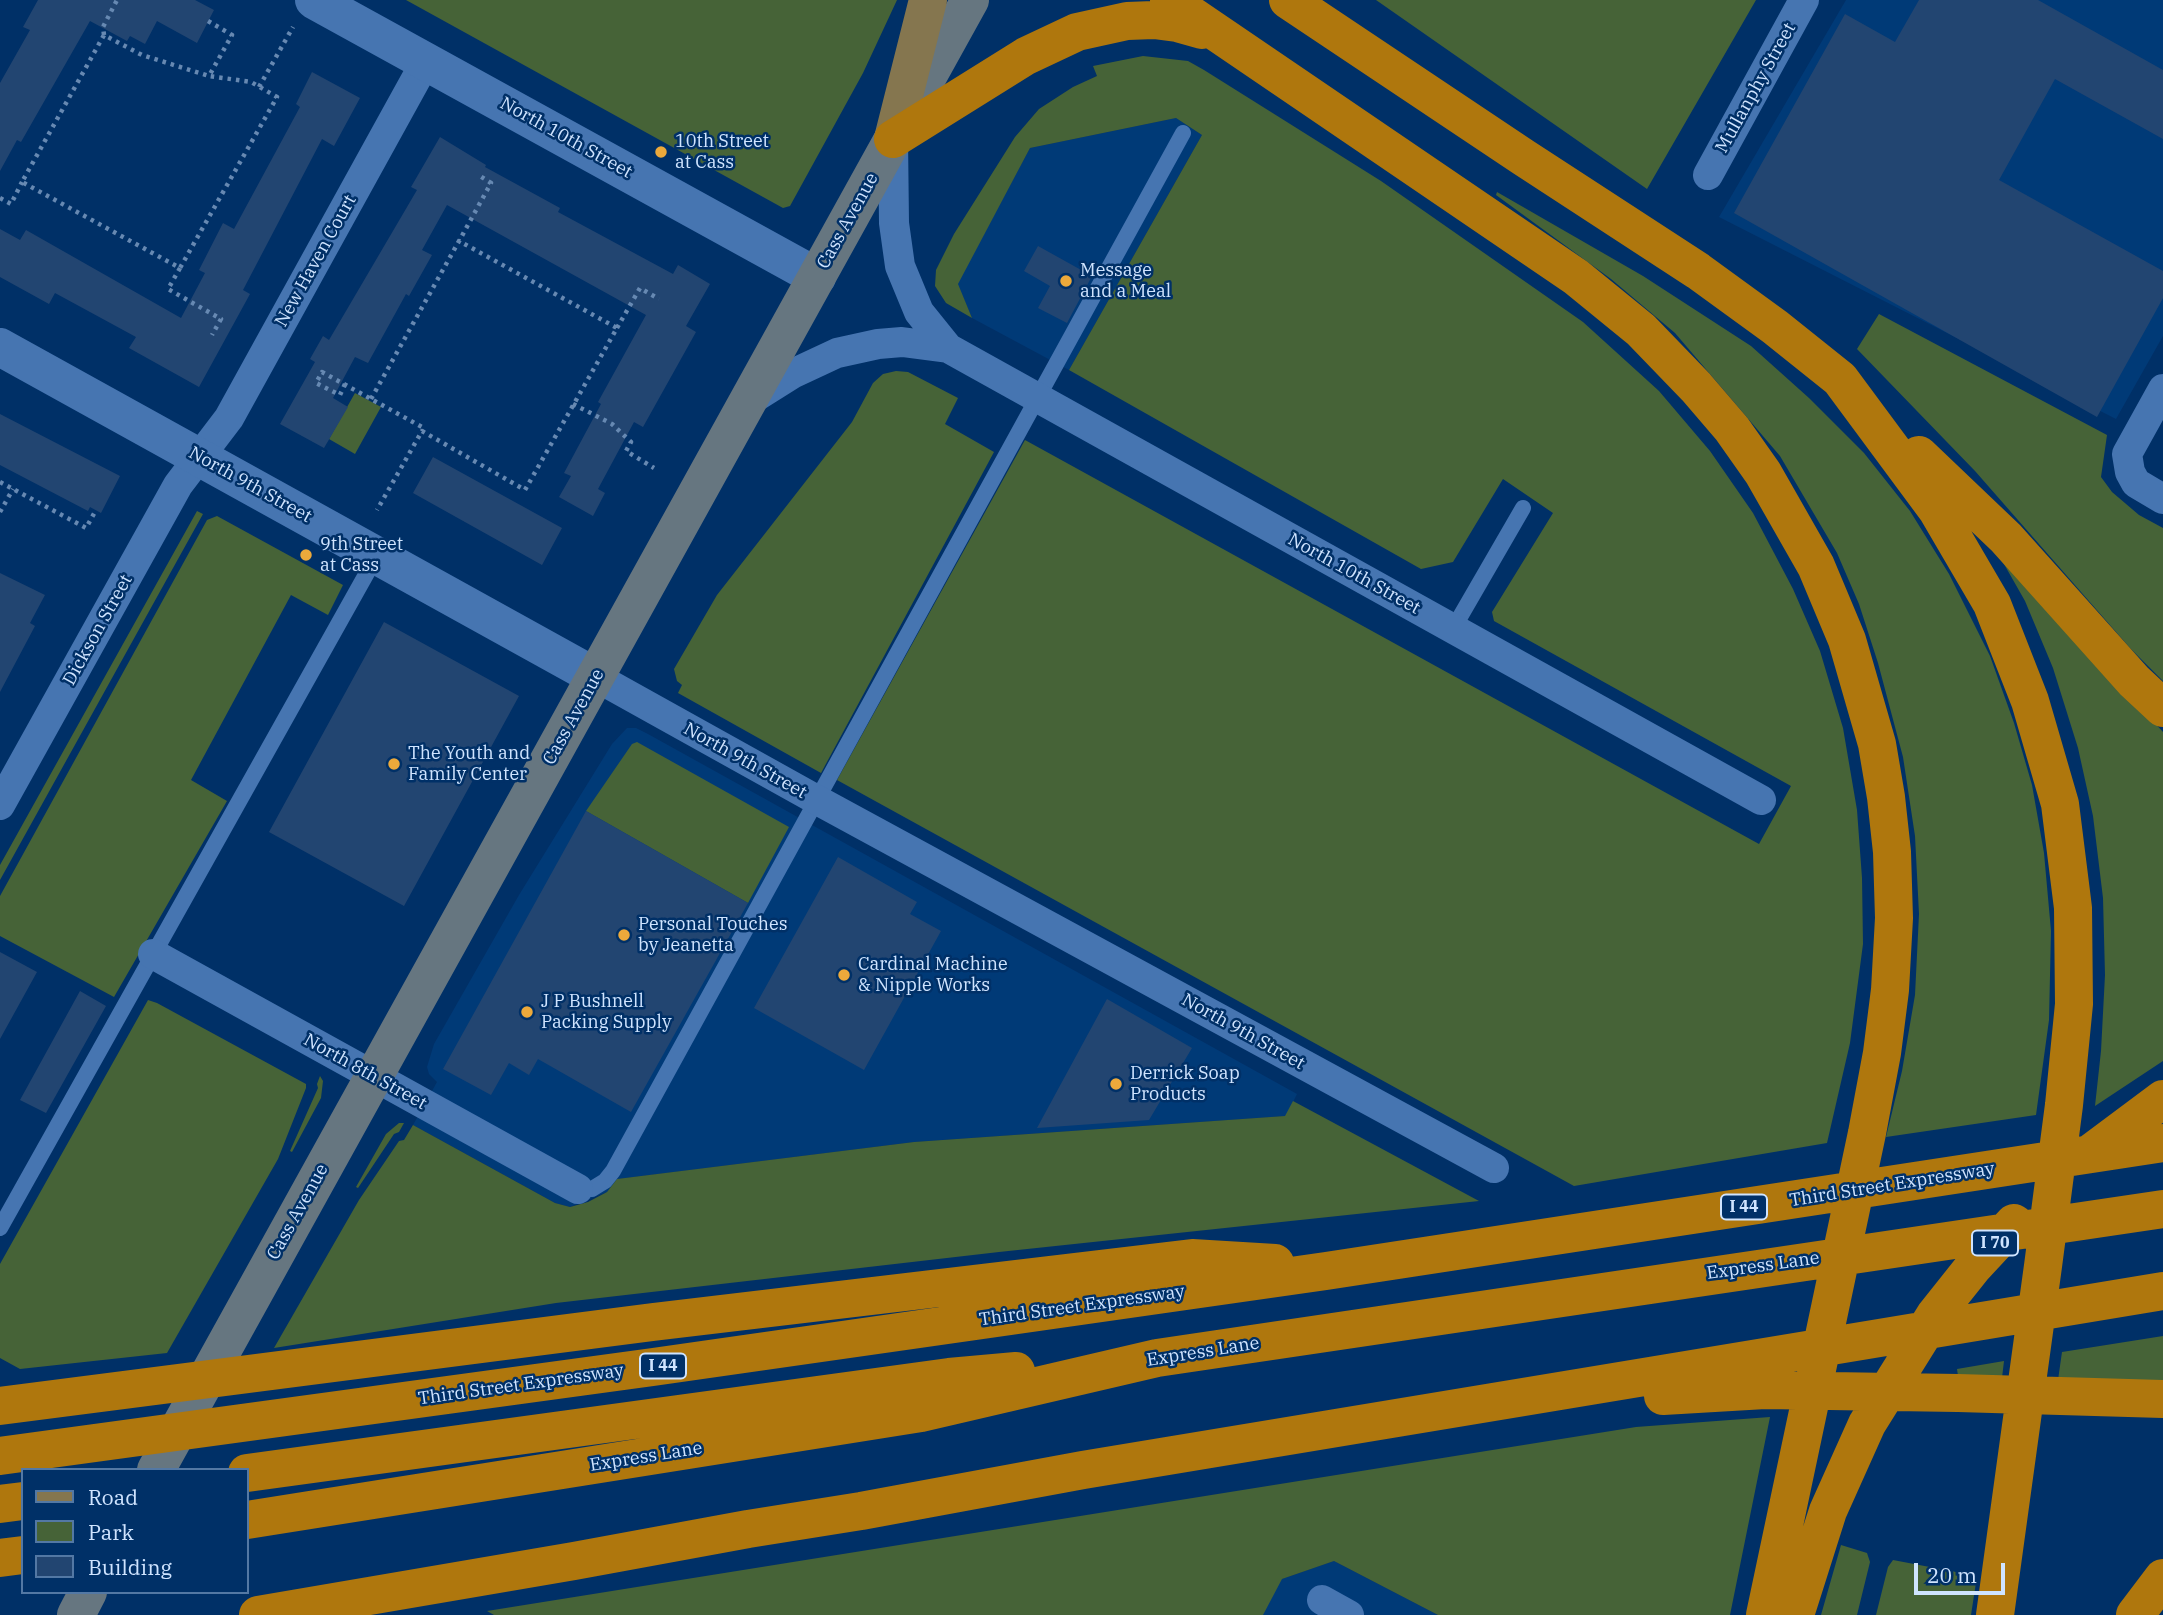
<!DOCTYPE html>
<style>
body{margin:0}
#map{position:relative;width:2163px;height:1615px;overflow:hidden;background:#003067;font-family:"IBM Plex Serif",serif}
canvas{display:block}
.legend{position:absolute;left:21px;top:1468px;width:228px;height:126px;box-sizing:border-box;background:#003067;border:2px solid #5378a4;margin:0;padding:9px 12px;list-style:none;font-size:21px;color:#cfe4ff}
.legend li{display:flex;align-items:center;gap:14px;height:35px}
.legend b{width:35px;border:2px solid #5378a4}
.scale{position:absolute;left:1914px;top:1563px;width:91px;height:32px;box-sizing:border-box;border:4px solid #cfe4ff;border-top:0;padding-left:9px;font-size:21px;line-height:24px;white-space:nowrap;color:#cfe4ff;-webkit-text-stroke:5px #003067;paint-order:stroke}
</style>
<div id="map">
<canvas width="2163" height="1615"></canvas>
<ul class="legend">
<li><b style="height:9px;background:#85764f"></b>Road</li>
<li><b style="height:19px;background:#466337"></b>Park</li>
<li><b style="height:19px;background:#224571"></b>Building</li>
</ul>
<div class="scale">20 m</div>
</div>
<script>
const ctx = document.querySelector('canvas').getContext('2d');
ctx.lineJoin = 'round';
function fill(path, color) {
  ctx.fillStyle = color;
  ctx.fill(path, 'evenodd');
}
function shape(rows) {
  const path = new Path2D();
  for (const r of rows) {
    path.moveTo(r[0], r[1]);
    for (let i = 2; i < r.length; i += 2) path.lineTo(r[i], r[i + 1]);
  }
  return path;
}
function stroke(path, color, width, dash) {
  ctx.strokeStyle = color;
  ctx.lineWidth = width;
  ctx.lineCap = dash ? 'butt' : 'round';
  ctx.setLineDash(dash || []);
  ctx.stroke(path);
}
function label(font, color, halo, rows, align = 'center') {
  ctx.font = font + ' "IBM Plex Serif",serif';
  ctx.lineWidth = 5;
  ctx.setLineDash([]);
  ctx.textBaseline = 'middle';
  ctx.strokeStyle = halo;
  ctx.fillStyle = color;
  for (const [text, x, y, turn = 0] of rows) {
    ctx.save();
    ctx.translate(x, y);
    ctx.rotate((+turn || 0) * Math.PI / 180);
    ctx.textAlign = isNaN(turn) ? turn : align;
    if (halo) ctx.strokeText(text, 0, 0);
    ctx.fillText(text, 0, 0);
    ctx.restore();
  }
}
fill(shape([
 [1846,0,2163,0,2163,336,2116,419,1719,217],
 [1176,118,1202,135,1069,370,972,318,957,284,1030,148],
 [627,728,636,728,648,734,1297,1094,1286,1116,914,1142,618,1179,607,1192,570,1207,555,1203,413,1125,437,1082,429,1074,427,1067,434,1044,519,895,612,744],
 [1334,1561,1438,1615,1025,1615,1282,1579]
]), '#003a77');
fill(shape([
 [406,0,897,0,863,73,790,206,783,208],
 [1376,0,1756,0,1647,189],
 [1143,56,1188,61,1204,70,1381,181,1583,322,1659,391,1710,451,1753,513,1793,589,1820,651,1843,728,1857,810,1862,878,1863,944,1850,1043,1827,1143,1574,1186,837,780,1025,440,1759,844,1791,786,1494,621,1492,612,1553,513,1503,479,1453,562,1421,569,1069,370,1202,135,1176,118,1030,148,958,284,972,318,946,303,935,286,936,270,954,234,1015,137,1039,109,1073,87,1097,76,1093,66],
 [1497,192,1643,276,1751,346,1809,398,1864,453,1910,511,1949,574,1990,656,2014,723,2032,785,2044,853,2051,931,2049,1020,2036,1115,1886,1137,1902,1071,1915,995,1919,914,1915,836,1903,757,1878,663,1859,604,1837,553,1780,456,1675,333,1611,279,1496,195],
 [1879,314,2107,435,2101,477,2112,492,2139,515,2163,528,2163,681,2131,649,1975,471,1857,349],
 [896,371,908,372,958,398,945,424,994,452,821,773,678,693,682,685,677,681,674,669,717,595,852,422,873,383,883,374],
 [355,393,381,407,355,454,329,439],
 [197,511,203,514,0,880,0,865],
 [217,516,343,585,328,615,291,595,191,780,227,801,114,997,0,936,0,896,207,520],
 [1996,550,2163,732,2163,1061,2095,1106,2101,1051,2105,975,2103,898,2093,816,2078,748,2053,668,2025,601],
 [637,742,789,827,748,903,586,811,632,744],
 [148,1000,157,1003,306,1084,306,1088,278,1159,167,1353,20,1369,0,1358,0,1264],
 [320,1076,323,1081,321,1098,292,1152,290,1151,318,1088,317,1084],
 [1293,1101,1479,1201,999,1252,556,1303,274,1348,359,1200,399,1141,404,1140,413,1125,555,1203,570,1207,588,1202,607,1192,617,1179,914,1142,1285,1116],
 [399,1123,404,1123,399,1132,394,1134,358,1188,356,1187,386,1134],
 [2163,1336,2163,1382,2058,1380,2062,1352],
 [2004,1361,2002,1378,1958,1376,1957,1369],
 [1770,1417,1730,1615,1438,1615,1334,1561,1282,1579,1263,1615,494,1615,487,1611,1636,1427],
 [1841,1545,1867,1553,1870,1562,1857,1615,1821,1615],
 [1893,1560,1977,1576,1971,1615,1876,1615,1888,1567]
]), '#466337');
fill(shape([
 [38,0,195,0,214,10,197,43,157,21,145,44,130,36,127,41,90,21,21,142,17,140,0,171,0,83,30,30,23,27],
 [1919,0,2038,0,2163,70,2163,139,2055,79,1999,180,2163,271,2163,298,2097,417,1734,213,1845,14,1895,42],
 [312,72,360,98,334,146,322,139,243,290,250,294,199,387,129,348,136,337,55,293,49,304,0,277,0,229,20,240,26,230,181,318,205,273,199,270,223,223,234,229,300,107,296,104],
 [440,137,486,165,485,167,560,208,558,212,673,274,678,265,710,284,686,326,696,332,643,427,634,422,598,489,605,493,593,516,559,497,571,476,564,473,601,404,598,402,646,315,447,205,422,250,432,255,409,296,406,294,368,363,355,357,333,398,348,407,324,448,280,424,315,362,310,359,323,336,329,340,417,190,411,187],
 [1038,246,1092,276,1067,323,1038,308,1050,286,1024,271],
 [0,414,120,476,101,513,90,507,88,511,0,465],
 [433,457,562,528,542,565,413,493],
 [0,573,45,595,30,623,35,626,0,692],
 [384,622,519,696,404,906,269,832],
 [586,811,748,903,631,1112,538,1059,529,1075,509,1063,491,1095,443,1069],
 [838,857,917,902,910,914,941,931,864,1070,754,1008],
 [0,952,37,972,0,1039],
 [80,991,106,1006,46,1113,20,1100],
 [1107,999,1192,1048,1149,1120,1037,1128]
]), '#224571');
stroke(shape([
 [208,21,232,35,209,76,251,82,277,97,180,268,22,182,104,35,142,55,209,76],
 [104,35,103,27,117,0],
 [259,87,293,27],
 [0,198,11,204,22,182],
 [458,243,491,183,480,176],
 [180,268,168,289,221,319,212,335],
 [617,328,640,288,659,299],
 [345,384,340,395,316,383,322,372,371,399,422,427,422,431],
 [371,399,459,241,617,328,525,490,422,431,377,510],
 [573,404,612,424,631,442,626,451,654,468],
 [0,482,86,528,96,510],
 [0,512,13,489]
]), '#6789b2', 4.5, [3.5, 5]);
stroke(shape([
 [1453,629,1523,508],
 [578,1189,592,1189,605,1181,613,1171,1183,133],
 [0,1228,377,555]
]), '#4675b1', 16);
stroke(shape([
 [893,139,894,223,900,266,919,312,948,348,1761,800],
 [1708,175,1804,0],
 [2163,389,2127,454,2130,472,2136,483,2163,499],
 [749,401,792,374,837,353,878,344,902,342,948,348],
 [596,677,817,800,1494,1168],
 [0,805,178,485,229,418,426,61],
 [153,954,578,1189],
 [1322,1600,1349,1615]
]), '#4675b1', 30);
stroke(shape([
 [314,0,817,277],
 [0,347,596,677]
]), '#4675b1', 38);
stroke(shape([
 [156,1470,970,0],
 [76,1615,88,1592]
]), '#667680', 38);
stroke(shape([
 [893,139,928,0]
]), '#85764f', 38);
stroke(shape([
 [1169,0,1576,277,1641,330,1696,387,1732,429,1763,473,1816,566,1847,640,1877,744,1886,797,1892,852,1894,918,1890,990,1882,1053,1867,1133,1765,1615],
 [1288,0,1523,157,1698,271,1775,327,1840,379,1937,510,1992,604,2030,701,2060,804,2073,908,2074,1004,2064,1105,2043,1266,1995,1615],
 [893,139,1026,56,1077,32,1127,21,1154,20,1177,23,1202,30],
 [1919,455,2006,538,2134,681,2163,708],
 [2092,1152,2163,1099],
 [1663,1396,1765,1390,1958,1393,2163,1399],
 [0,1406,653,1322,1192,1258,1275,1263],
 [0,1456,653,1367,1326,1271,2163,1143],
 [247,1473,949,1377,1016,1371],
 [0,1504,23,1501],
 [247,1520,921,1413,1157,1358,2163,1209],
 [0,1558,23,1555],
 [258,1615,574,1561,748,1529,861,1511,1083,1470,2163,1291],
 [1795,1615,1828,1511,1867,1424,1935,1315,1974,1266,2014,1223],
 [2135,1615,2163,1578]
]), '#af770d', 38);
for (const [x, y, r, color] of [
 [661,152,7,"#eca93b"],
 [1066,281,7,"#eca93b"],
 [306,555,7,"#eca93b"],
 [394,764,7,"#eca93b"],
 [624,935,7,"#eca93b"],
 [844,975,7,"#eca93b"],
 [527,1012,7,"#eca93b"],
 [1116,1084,7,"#eca93b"]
]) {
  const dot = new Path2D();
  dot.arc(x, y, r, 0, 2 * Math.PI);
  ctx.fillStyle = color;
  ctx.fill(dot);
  stroke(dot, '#003067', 2.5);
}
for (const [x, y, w] of [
 [1744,1207,46],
 [1995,1243,46],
 [663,1366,46]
]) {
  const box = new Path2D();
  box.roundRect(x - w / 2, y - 12.5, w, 25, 5);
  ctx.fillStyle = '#003067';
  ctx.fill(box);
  stroke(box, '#cfe4ff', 2);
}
label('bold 16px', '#cfe4ff', null, [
 ["I 44",1744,1207],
 ["I 70",1995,1243],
 ["I 44",663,1366]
]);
label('18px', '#cfe4ff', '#003067', [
 ["Mullanphy Street",1756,88,-61],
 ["North 10th Street",566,138,29],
 ["Cass Avenue",848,221,-61],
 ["New Haven Court",316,261,-61],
 ["North 9th Street",250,485,29],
 ["North 10th Street",1354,574,29],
 ["Dickson Street",98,630,-61],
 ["Cass Avenue",574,717,-61],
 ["North 9th Street",745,761,29],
 ["North 9th Street",1243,1032,29],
 ["North 8th Street",365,1072,29],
 ["Third Street Expressway",1892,1185,-9],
 ["Cass Avenue",298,1212,-61],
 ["Express Lane",1763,1266,-8],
 ["Third Street Expressway",1082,1306,-8],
 ["Express Lane",1203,1352,-9],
 ["Third Street Expressway",521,1385,-8],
 ["Express Lane",646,1457,-9]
]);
label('18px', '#cfe4ff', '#003067', [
 ["10th Street",675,142],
 ["at Cass",675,163],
 ["Message",1080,271],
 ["and a Meal",1080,292],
 ["9th Street",320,545],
 ["at Cass",320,566],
 ["The Youth and",408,754],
 ["Family Center",408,775],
 ["Personal Touches",638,925],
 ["by Jeanetta",638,946],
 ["Cardinal Machine",858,965],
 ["& Nipple Works",858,986],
 ["J P Bushnell",541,1002],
 ["Packing Supply",541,1023],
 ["Derrick Soap",1130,1074],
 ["Products",1130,1095]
], 'left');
</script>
